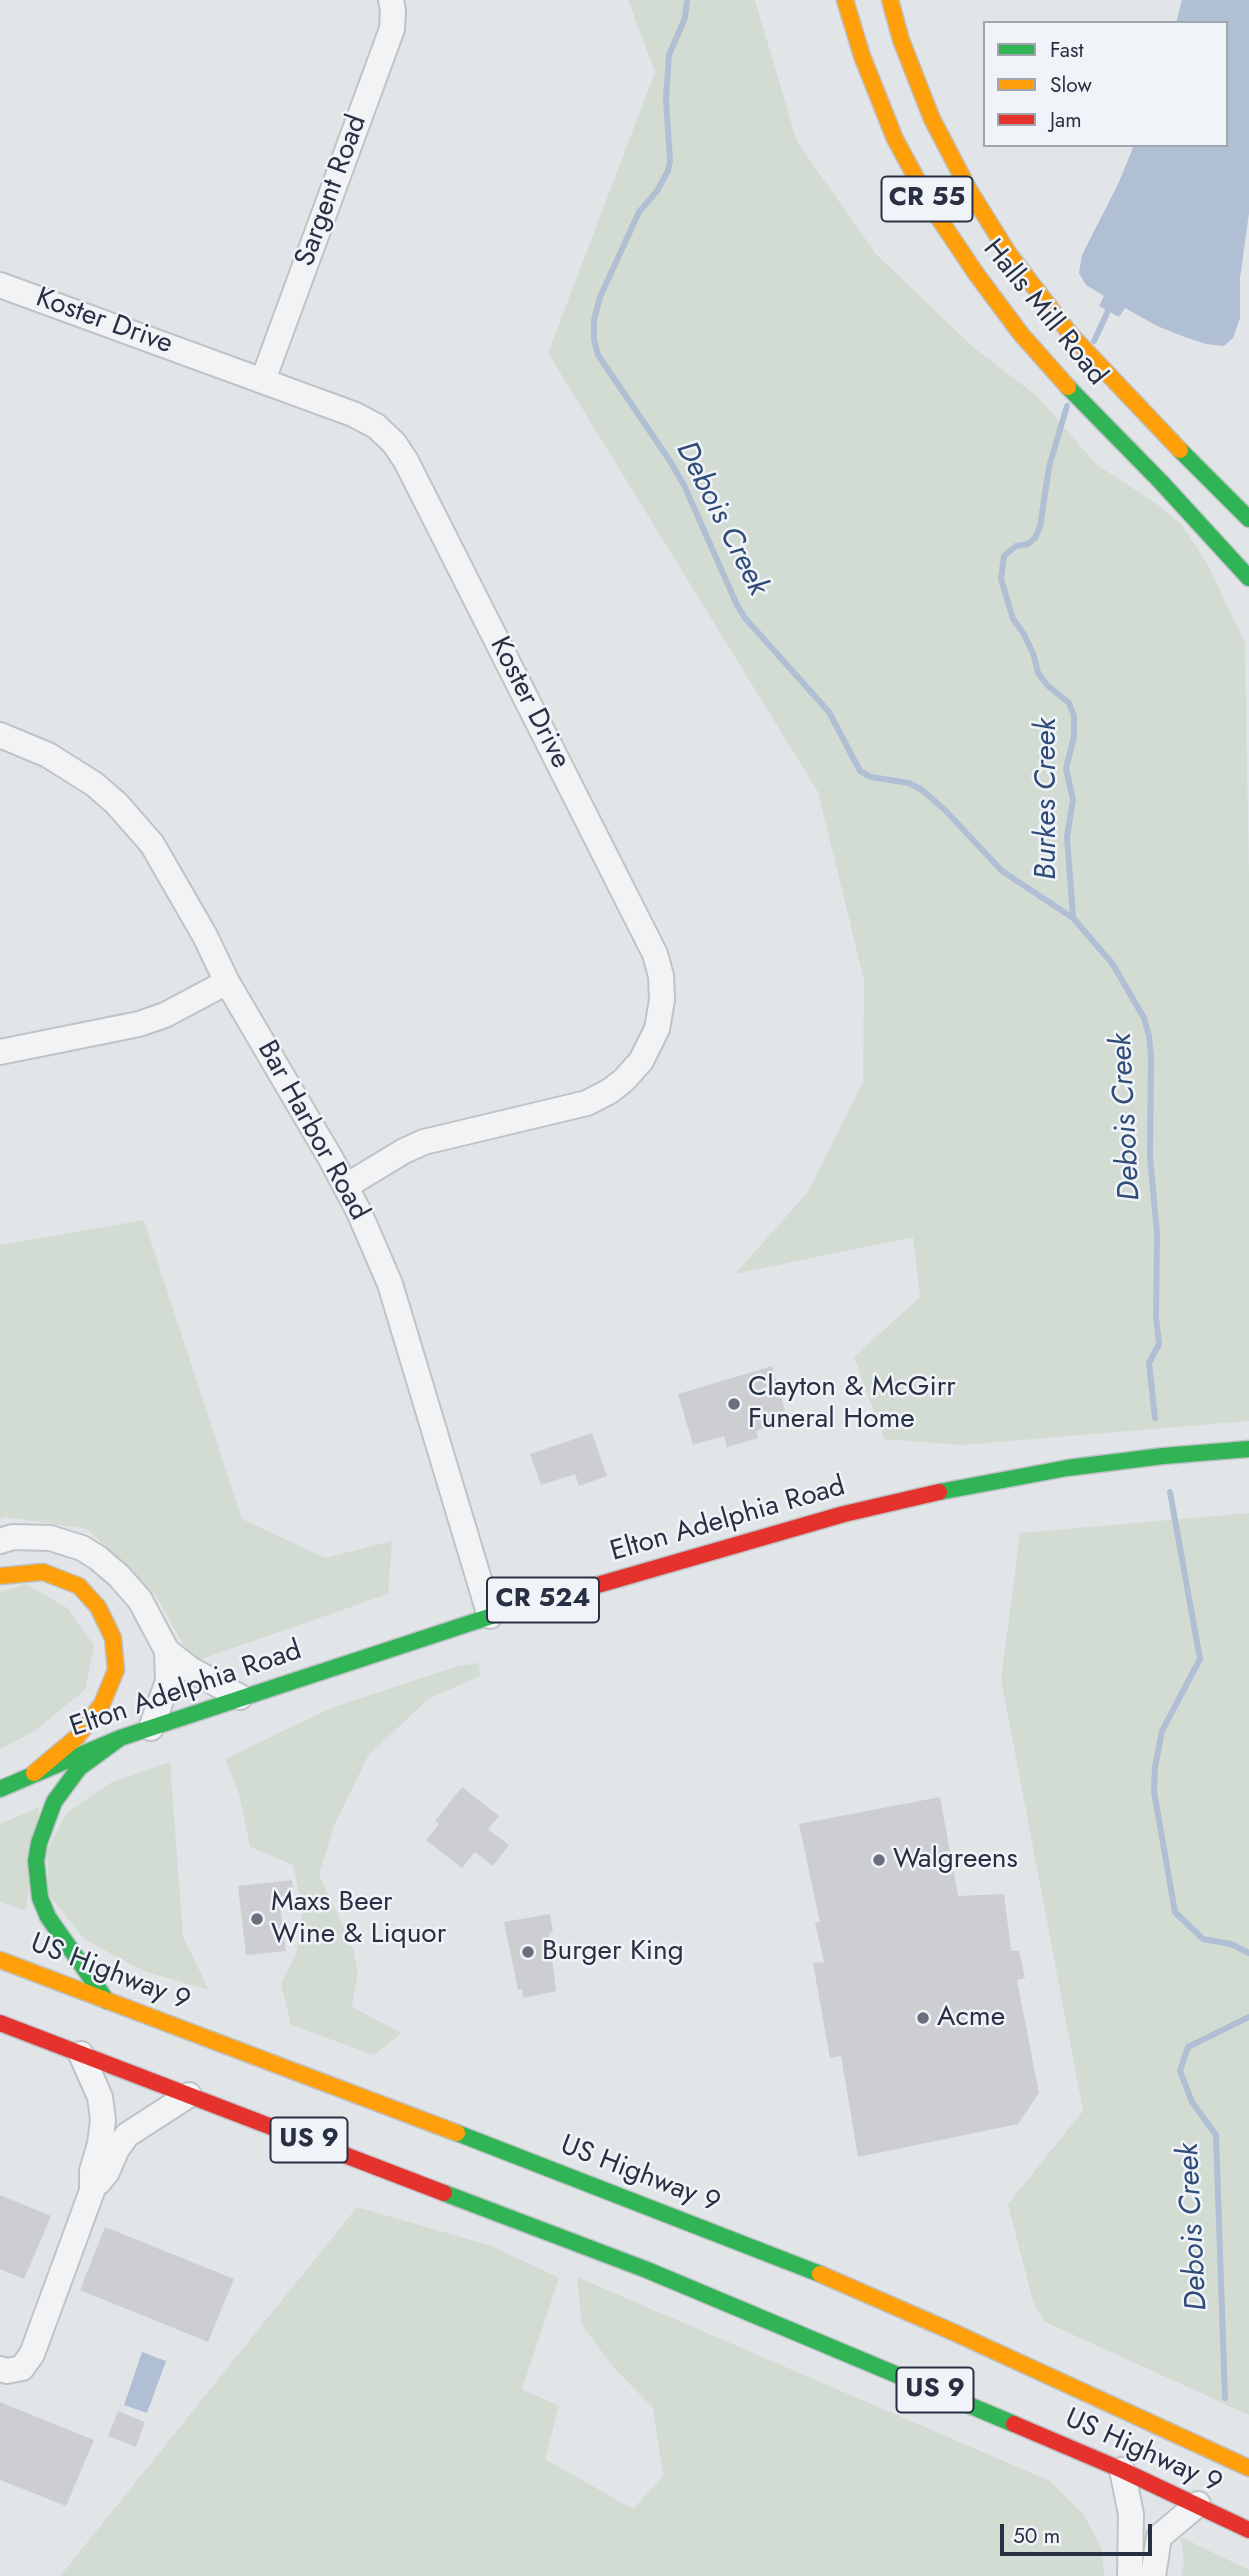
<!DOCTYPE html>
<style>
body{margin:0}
#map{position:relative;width:1249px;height:2576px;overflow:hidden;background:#e2e5e8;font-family:Jost,sans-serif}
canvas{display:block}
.legend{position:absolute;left:983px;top:21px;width:245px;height:126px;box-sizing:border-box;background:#f0f3f7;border:2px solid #a0a5af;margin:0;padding:9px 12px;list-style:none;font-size:21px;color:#283043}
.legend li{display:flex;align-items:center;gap:14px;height:35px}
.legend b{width:35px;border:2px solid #a0a5af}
.scale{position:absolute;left:1000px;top:2524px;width:152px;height:32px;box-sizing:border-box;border:4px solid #283043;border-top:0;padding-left:9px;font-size:21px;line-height:24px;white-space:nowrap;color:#283043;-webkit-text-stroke:5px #f0f3f7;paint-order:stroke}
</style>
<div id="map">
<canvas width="1249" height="2576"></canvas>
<ul class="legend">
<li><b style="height:9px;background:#30b455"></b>Fast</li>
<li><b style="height:9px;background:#ff9f0a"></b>Slow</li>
<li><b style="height:9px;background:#e5322d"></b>Jam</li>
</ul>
<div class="scale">50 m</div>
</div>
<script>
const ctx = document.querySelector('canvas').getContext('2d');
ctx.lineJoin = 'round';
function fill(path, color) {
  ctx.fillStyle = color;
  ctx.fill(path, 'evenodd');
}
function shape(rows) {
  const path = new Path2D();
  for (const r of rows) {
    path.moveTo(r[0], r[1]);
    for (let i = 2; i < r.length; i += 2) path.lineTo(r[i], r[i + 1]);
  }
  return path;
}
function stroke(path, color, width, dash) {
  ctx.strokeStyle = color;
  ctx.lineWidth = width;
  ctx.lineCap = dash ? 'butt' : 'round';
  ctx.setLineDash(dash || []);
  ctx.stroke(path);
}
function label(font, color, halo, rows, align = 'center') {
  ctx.font = font + ' Jost,sans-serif';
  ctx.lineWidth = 5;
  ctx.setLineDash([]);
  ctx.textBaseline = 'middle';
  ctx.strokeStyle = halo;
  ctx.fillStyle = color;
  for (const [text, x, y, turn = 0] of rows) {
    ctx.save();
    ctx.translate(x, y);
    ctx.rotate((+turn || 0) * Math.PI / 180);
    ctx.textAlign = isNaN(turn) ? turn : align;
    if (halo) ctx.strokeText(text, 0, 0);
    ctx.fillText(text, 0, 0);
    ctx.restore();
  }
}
fill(shape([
 [628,0,755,0,797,142,876,254,973,347,1038,397,1096,464,1158,505,1181,524,1206,561,1245,643,1249,879,1249,1421,962,1445,884,1439,854,1357,920,1297,913,1237,735,1274,807,1193,863,1082,864,980,818,792,548,353,655,72],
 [144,1220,242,1519,325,1558,392,1541,388,1594,193,1662,156,1596,87,1529,6,1517,0,1519,0,1245],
 [1249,1513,1249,2415,1045,2322,1033,2302,1008,2204,1083,2111,1001,1679,1020,1533],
 [27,1584,67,1608,94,1645,85,1690,33,1732,0,1749,0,1592],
 [479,1663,480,1676,428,1699,368,1756,334,1826,319,1875,352,1945,358,1972,352,2007,402,2033,374,2055,291,2025,281,1984,296,1954,303,1911,293,1865,250,1847,239,1794,225,1759,331,1708,458,1666],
 [170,1762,183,1937,209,1990,143,1971,84,1939,49,1895,47,1850,66,1814,110,1783],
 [39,1807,26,1911,0,1902,0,1824],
 [357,2207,492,2246,559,2278,522,2389,559,2406,545,2459,633,2509,663,2476,653,2408,614,2368,582,2325,577,2277,1050,2481,1084,2515,1102,2549,1104,2576,60,2576],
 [1181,2537,1249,2570,1249,2576,1181,2576,1184,2563]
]), '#d2dcd3');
fill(shape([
 [1182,0,1249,0,1249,213,1240,278,1240,318,1233,338,1224,346,1206,344,1185,337,1157,326,1125,308,1119,317,1099,306,1104,296,1086,285,1079,273,1082,255,1119,182,1134,145,1226,145,1226,23,1176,23],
 [142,2352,166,2361,147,2413,124,2405]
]), '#b0bfd4');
stroke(shape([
 [687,0,685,18,669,55,666,99,670,161,668,171,657,191,639,212,600,297,594,320,594,340,598,355,670,461,684,485,737,605,745,618,829,712,860,771,871,777,909,783,922,790,945,810,1002,871,1073,918,1112,963,1144,1018,1149,1036,1151,1057,1150,1157,1157,1233,1156,1317,1159,1344,1149,1363,1155,1418],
 [1094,341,1108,311],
 [1067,406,1049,467,1040,527,1035,538,1028,544,1016,546,1004,556,1001,579,1013,619,1024,634,1034,656,1038,673,1047,685,1069,703,1074,716,1074,737,1066,768,1073,800,1067,837,1073,917],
 [1170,1492,1200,1659,1162,1731,1155,1767,1154,1792,1175,1912,1203,1939,1231,1944,1249,1953],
 [1225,2398,1216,2135,1192,2102,1180,2071,1188,2047,1249,2017]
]), '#b0bfd4', 6);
fill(shape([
 [772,1366,788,1421,756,1431,758,1438,727,1447,724,1436,693,1445,678,1394],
 [592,1433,607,1476,579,1486,575,1474,541,1485,530,1454],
 [462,1787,499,1816,488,1829,509,1845,493,1866,475,1852,462,1868,426,1840,439,1824,435,1821],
 [940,1797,958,1896,1004,1894,1011,1951,1019,1951,1025,1978,1017,1980,1039,2093,1018,2124,858,2157,841,2056,830,2058,813,1963,824,1962,815,1922,820,1922,799,1824],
 [292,1880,293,1896,279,1897,286,1951,246,1955,238,1886],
 [550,1914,553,1932,549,1933,556,1991,523,1998,522,1989,518,1990,504,1922],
 [0,2195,51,2216,24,2279,0,2269],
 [105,2227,234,2279,208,2342,80,2290],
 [0,2402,94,2440,66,2506,0,2480],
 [118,2411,145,2422,136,2447,108,2436]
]), '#ccced2');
const street = shape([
 [0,285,353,414,376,426,394,443,406,461,655,954,661,976,662,1000,657,1029,641,1061,624,1080,610,1091,587,1103,424,1142,404,1151,346,1186],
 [263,380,392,29,393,11,391,0],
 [0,735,48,755,94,784,116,803,152,844,205,936,227,982,331,1159,359,1212,390,1284,490,1616],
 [0,1052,139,1024,165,1015,227,982],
 [0,1541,13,1537,50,1538,82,1548,98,1558,119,1576,140,1600,167,1651,190,1669,240,1697],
 [151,1728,168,1681,167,1651],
 [99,2182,107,2172,117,2149,127,2135,189,2095],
 [0,2369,7,2371,22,2368,32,2354,92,2191,92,2171,100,2144,103,2120,100,2097,81,2054],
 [1122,2470,1131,2514,1130,2576],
 [1153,2576,1159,2537,1198,2504]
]);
const fast = shape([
 [1068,387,1161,482,1249,578],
 [1180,450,1249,519],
 [939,1492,1067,1468,1163,1456,1249,1449],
 [0,1789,120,1738,507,1611],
 [107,2001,48,1917,40,1898,36,1861,39,1843,54,1802,79,1768,120,1738],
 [457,2133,820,2274],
 [444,2193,647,2270,1014,2424]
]);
const slow = shape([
 [845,0,862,56,895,139,934,211,977,275,1021,334,1068,387],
 [890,0,901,40,932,119,969,190,1009,254,1071,335,1180,450],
 [0,1576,43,1572,79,1586,98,1607,113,1638,116,1670,102,1704,77,1737,34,1773],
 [0,1960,457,2133],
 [820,2274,953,2332,1249,2468]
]);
const jam = shape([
 [507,1611,844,1514,939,1492],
 [0,2023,444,2193],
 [1014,2424,1122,2470,1249,2530]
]);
stroke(street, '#c0c3c6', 28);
stroke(fast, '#bec1c6', 19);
stroke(slow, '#bec1c6', 19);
stroke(jam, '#bec1c6', 19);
stroke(street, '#f2f3f4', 24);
stroke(fast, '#30b455', 16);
stroke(slow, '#ff9f0a', 16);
stroke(jam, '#e5322d', 16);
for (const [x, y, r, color] of [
 [734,1404,7,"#696f7d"],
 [879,1860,7,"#696f7d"],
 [257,1919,7,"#696f7d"],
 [528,1952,7,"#696f7d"],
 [923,2018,7,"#696f7d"]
]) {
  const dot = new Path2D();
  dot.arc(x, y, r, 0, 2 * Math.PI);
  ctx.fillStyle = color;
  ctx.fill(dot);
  stroke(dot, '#f0f3f7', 2.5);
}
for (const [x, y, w] of [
 [927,199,91],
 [543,1600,112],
 [309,2140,77],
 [935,2390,77]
]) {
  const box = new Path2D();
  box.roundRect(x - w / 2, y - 22.5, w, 45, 5);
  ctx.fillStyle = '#f0f3f7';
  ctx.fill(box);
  stroke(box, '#283043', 2);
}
label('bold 26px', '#283043', null, [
 ["CR 55",927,199],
 ["CR 524",543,1600],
 ["US 9",309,2140],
 ["US 9",935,2390]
]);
label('28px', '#283043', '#f0f3f7', [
 ["Sargent Road",332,191,-70],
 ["Halls Mill Road",1044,313,51],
 ["Koster Drive",104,322,20],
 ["Koster Drive",529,703,63],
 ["Bar Harbor Road",312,1131,61],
 ["Elton Adelphia Road",728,1520,-16],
 ["Elton Adelphia Road",186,1690,-19],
 ["US Highway 9",110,1973,21],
 ["US Highway 9",640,2175,21],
 ["US Highway 9",1143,2452,24]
]);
label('28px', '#283043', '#f0f3f7', [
 ["Clayton & McGirr",748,1388],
 ["Funeral Home",748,1420],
 ["Walgreens",893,1860],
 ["Maxs Beer",271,1903],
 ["Wine & Liquor",271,1935],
 ["Burger King",542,1952],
 ["Acme",937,2018]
], 'left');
label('italic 30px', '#304c79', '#f0f3f7', [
 ["Debois Creek",721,519,63],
 ["Burkes Creek",1048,799,-90],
 ["Debois Creek",1127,1117,-93],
 ["Debois Creek",1194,2227,-93]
]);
</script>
